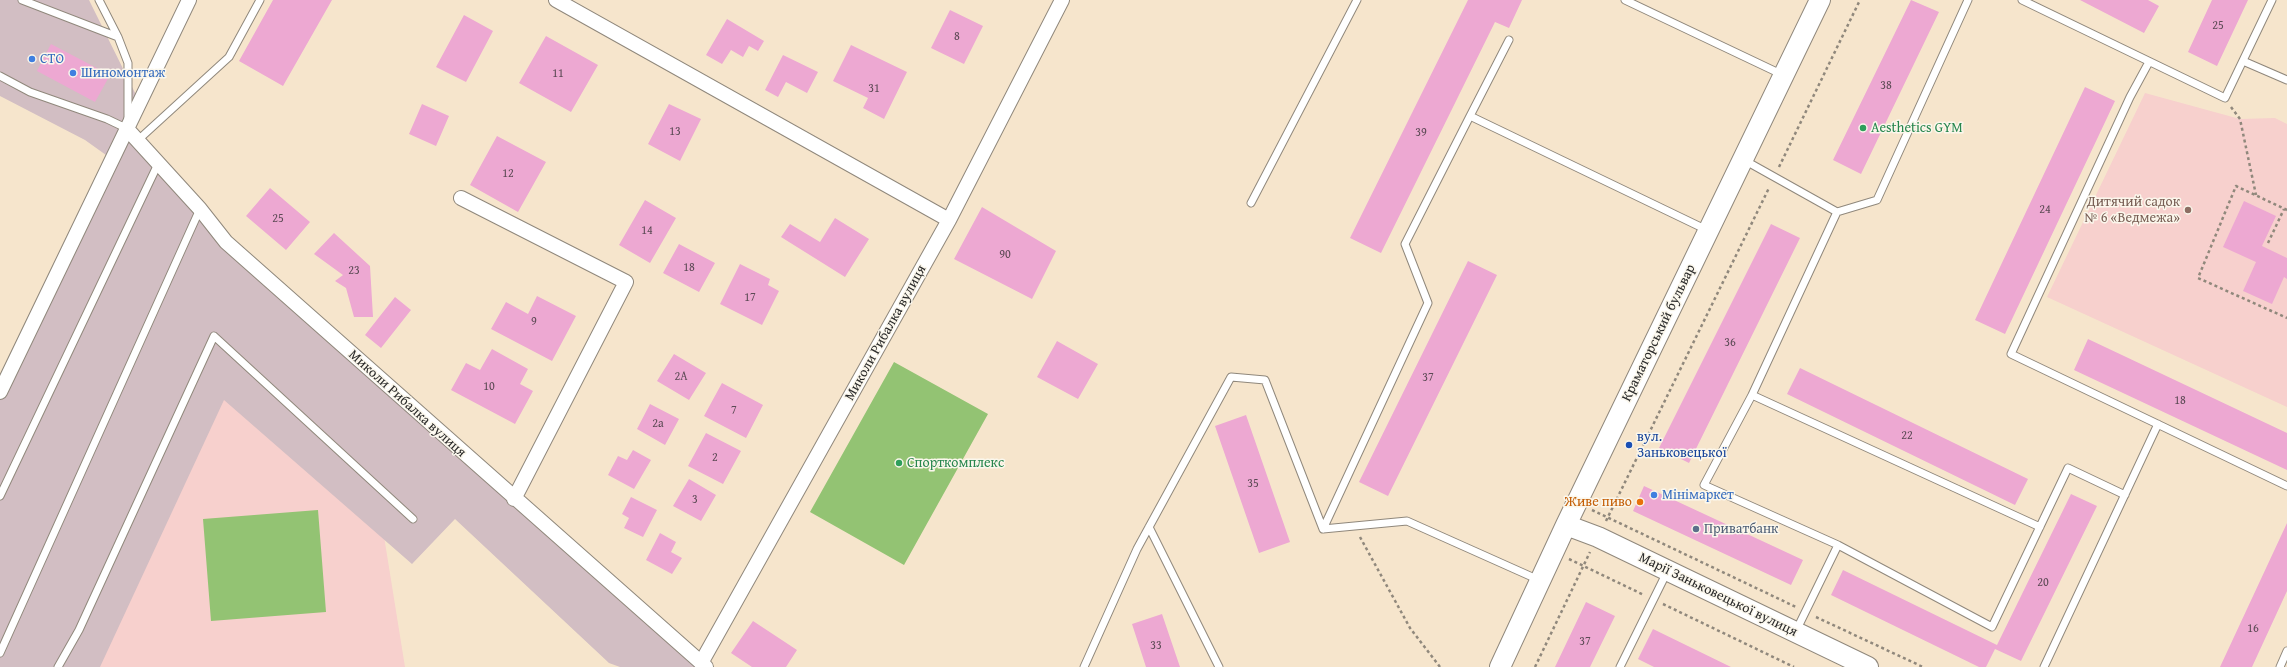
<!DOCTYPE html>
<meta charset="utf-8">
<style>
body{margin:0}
canvas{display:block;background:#f6e5cc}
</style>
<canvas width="2287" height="667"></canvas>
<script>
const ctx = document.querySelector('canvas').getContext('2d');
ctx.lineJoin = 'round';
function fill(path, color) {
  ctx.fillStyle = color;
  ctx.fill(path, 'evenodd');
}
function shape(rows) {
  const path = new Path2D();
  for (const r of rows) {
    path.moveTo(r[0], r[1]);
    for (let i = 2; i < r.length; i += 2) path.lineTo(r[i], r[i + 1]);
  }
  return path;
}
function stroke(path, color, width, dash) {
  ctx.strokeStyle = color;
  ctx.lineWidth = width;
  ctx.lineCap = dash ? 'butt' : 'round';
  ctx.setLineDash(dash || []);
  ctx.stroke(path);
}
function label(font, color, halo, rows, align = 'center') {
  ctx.font = font + ' "Gentium Book Plus",serif';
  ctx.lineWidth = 3;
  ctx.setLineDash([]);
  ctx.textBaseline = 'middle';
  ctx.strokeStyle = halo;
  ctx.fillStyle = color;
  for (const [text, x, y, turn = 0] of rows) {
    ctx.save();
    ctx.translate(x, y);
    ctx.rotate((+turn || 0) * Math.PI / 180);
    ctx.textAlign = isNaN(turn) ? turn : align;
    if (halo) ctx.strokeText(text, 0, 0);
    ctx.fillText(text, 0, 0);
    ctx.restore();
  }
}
fill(shape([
 [2145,93,2240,119,2275,118,2287,124,2287,407,2047,297],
 [223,390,383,530,405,667,64,667]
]), '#f7d0cd');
fill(shape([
 [0,0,89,0,140,103,128,131,226,242,701,663,694,667,620,667,609,663,455,519,412,564,224,400,100,667,0,667,0,392,113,160,85,140,0,96]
]), '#d2bec3');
fill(shape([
 [894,362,988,414,904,565,810,512],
 [318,510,326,612,211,621,203,519]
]), '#93c373');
fill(shape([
 [273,0,332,0,283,86,239,61],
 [1468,0,1522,0,1509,28,1495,22,1381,253,1350,238],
 [1911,0,1939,12,1861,174,1833,160],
 [2080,0,2148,0,2159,6,2144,33],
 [2212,0,2248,0,2217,66,2188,52],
 [950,10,983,26,964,64,931,48],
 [464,15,493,31,466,82,436,67],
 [727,19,764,41,758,51,749,46,743,57,731,50,722,64,706,55],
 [546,36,598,65,571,112,519,83],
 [51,44,110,75,95,102,37,71],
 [851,45,907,72,884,119,863,108,868,98,833,81],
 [783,55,818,72,807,93,786,82,778,97,765,90],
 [2085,87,2115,101,2005,334,1975,320],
 [422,104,449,116,436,146,409,134],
 [669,104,701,119,680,161,648,144],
 [497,136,546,162,518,212,470,185],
 [270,188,310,222,286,250,246,216],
 [645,200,676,218,650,263,619,245],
 [2244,201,2276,216,2262,246,2287,258,2287,279,2284,277,2272,304,2243,291,2256,262,2223,247],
 [982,207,1056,251,1032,299,954,259],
 [835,218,869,239,845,277,781,237,790,224,820,242],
 [1771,224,1800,238,1689,463,1659,448],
 [334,233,370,266,373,317,354,317,346,288,335,281,343,275,314,254],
 [679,244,715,263,699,292,663,273],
 [1468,261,1497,275,1388,496,1359,482],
 [740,264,770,279,768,285,779,291,762,325,720,304],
 [537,296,576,316,552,361,491,329,506,302,528,314],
 [395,297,411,310,381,348,365,335],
 [2088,339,2287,433,2287,470,2074,370],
 [1057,341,1098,364,1078,399,1037,377],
 [492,349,528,369,520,384,533,391,515,424,451,390,466,363,480,370],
 [674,354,706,373,689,400,657,381],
 [1800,368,2028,479,2015,505,1787,394],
 [722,383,763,405,746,438,704,416],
 [650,404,679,419,665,445,637,429],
 [1246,415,1290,542,1259,553,1215,426],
 [706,433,741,451,723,484,688,466],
 [633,450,651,460,634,489,608,475,618,456,627,460],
 [689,479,716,495,701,521,673,506],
 [1644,486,1803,560,1791,585,1633,511],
 [2071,494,2097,506,2021,661,1995,649,1986,667,1979,667,1831,595,1843,570,1997,645],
 [631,497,657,510,643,537,624,528,629,518,622,514],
 [2287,523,2287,591,2252,667,2220,667],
 [660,533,676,542,671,552,682,558,672,574,646,560],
 [1586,602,1615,616,1590,667,1555,667],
 [1162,614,1180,667,1146,667,1132,624],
 [753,621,797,650,786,667,752,667,731,653],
 [1653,629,1731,667,1654,667,1638,659]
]), '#eda8d2');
const lane = shape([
 [22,0,118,37,128,63,128,119],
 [99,0,118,37],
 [1625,0,1783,75],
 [2022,0,2225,98,2272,0],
 [1509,40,1470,116,1707,230],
 [2243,61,2287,80],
 [2149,62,2130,97,2011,354,2287,486],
 [0,76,30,92,107,119,128,129],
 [137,141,229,57,260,0],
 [1744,160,1837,212,1752,395],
 [1251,203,1357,0],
 [1837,212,1877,200,1968,0],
 [0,496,158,164],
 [1149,527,1219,667],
 [1323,529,1428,303,1405,244,1470,116],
 [1838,545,1704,485,1752,395,2040,527],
 [1796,631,1838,545,1992,627,2068,468,2125,495],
 [0,653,200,209],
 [58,667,79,630,214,336,413,519],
 [1084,667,1137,549,1231,377,1265,380,1323,529,1407,521,1539,580],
 [1620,667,1667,572],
 [2044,667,2158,424],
 [2280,667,2287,651]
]);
const street = shape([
 [556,0,949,220],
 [128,130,200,209,226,242,706,667],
 [461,198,626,282,514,499],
 [0,392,189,0],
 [701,663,949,220,1062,0]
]);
const secondary = shape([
 [1566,525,1598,537,1868,667],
 [1500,667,1566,525,1820,0]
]);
stroke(lane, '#90887c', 9);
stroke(street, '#90887c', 16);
stroke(secondary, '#90887c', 22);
stroke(shape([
 [2231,107,2240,119,2256,195],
 [1779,167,1860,0],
 [2287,210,2236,186,2198,278,2287,318],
 [2268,243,2284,209],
 [1592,510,1796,607],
 [1606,521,1769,188],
 [1360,537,1410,628,1440,667],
 [1569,559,1644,595],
 [1663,604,1794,667],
 [1816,617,1923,667],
 [1535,667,1590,552]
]), '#90887c', 2.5, [3, 3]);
stroke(lane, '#fff', 7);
stroke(street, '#fff', 14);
stroke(secondary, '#fff', 20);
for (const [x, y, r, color] of [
 [32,59,4,"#3f7fe0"],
 [73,73,4,"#3f7fe0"],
 [1863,128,4,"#2e9e5b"],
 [2188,210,4,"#8d6e63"],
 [1629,445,4,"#1a4fb4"],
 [899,463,4,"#2e9e5b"],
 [1654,495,4,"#3f7fe0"],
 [1640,502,4,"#e8710a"],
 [1696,529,4,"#5c6f8a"]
]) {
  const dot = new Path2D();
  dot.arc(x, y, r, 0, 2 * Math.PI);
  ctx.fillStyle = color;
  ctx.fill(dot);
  stroke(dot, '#fbf7ec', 1.5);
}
label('12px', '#5c4a55', null, [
 ["25",2218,26],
 ["8",957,37],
 ["11",558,74],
 ["38",1886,86],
 ["31",874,89],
 ["13",675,132],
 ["39",1421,133],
 ["12",508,174],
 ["24",2045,210],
 ["25",278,219],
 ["14",647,231],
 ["90",1005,255],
 ["18",689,268],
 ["23",354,271],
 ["17",750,298],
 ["9",534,322],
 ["36",1730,343],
 ["2А",681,377],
 ["37",1428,378],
 ["10",489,387],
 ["18",2180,401],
 ["7",734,411],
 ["2а",658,424],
 ["22",1907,436],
 ["2",715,458],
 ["35",1253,484],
 ["3",695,500],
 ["20",2043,583],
 ["16",2253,629],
 ["37",1585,642],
 ["33",1156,646]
]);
label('14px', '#366cbe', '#fbf7ec', [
 ["СТО",40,59],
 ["Шиномонтаж",81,73],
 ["Мінімаркет",1662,495]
], 'left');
label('14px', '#27864d', '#fbf7ec', [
 ["Aesthetics GYM",1871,128],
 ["Спорткомплекс",907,463]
], 'left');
label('14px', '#785e54', '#fbf7ec', [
 ["Дитячий садок",2180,202],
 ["№ 6 «Ведмежа»",2180,218]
], 'right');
label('14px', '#2b2b2b', '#fbf7ec', [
 ["Миколи Рибалка вулиця",886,333,-61],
 ["Краматорський бульвар",1659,333,-64],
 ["Миколи Рибалка вулиця",407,404,42],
 ["Марії Заньковецької вулиця",1718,595,26]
]);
label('14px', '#164399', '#fbf7ec', [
 ["вул.",1637,437],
 ["Заньковецької",1637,453]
], 'left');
label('14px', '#c56008', '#fbf7ec', [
 ["Живе пиво",1632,502]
], 'right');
label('14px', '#4e5e75', '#fbf7ec', [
 ["Приватбанк",1704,529]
], 'left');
</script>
